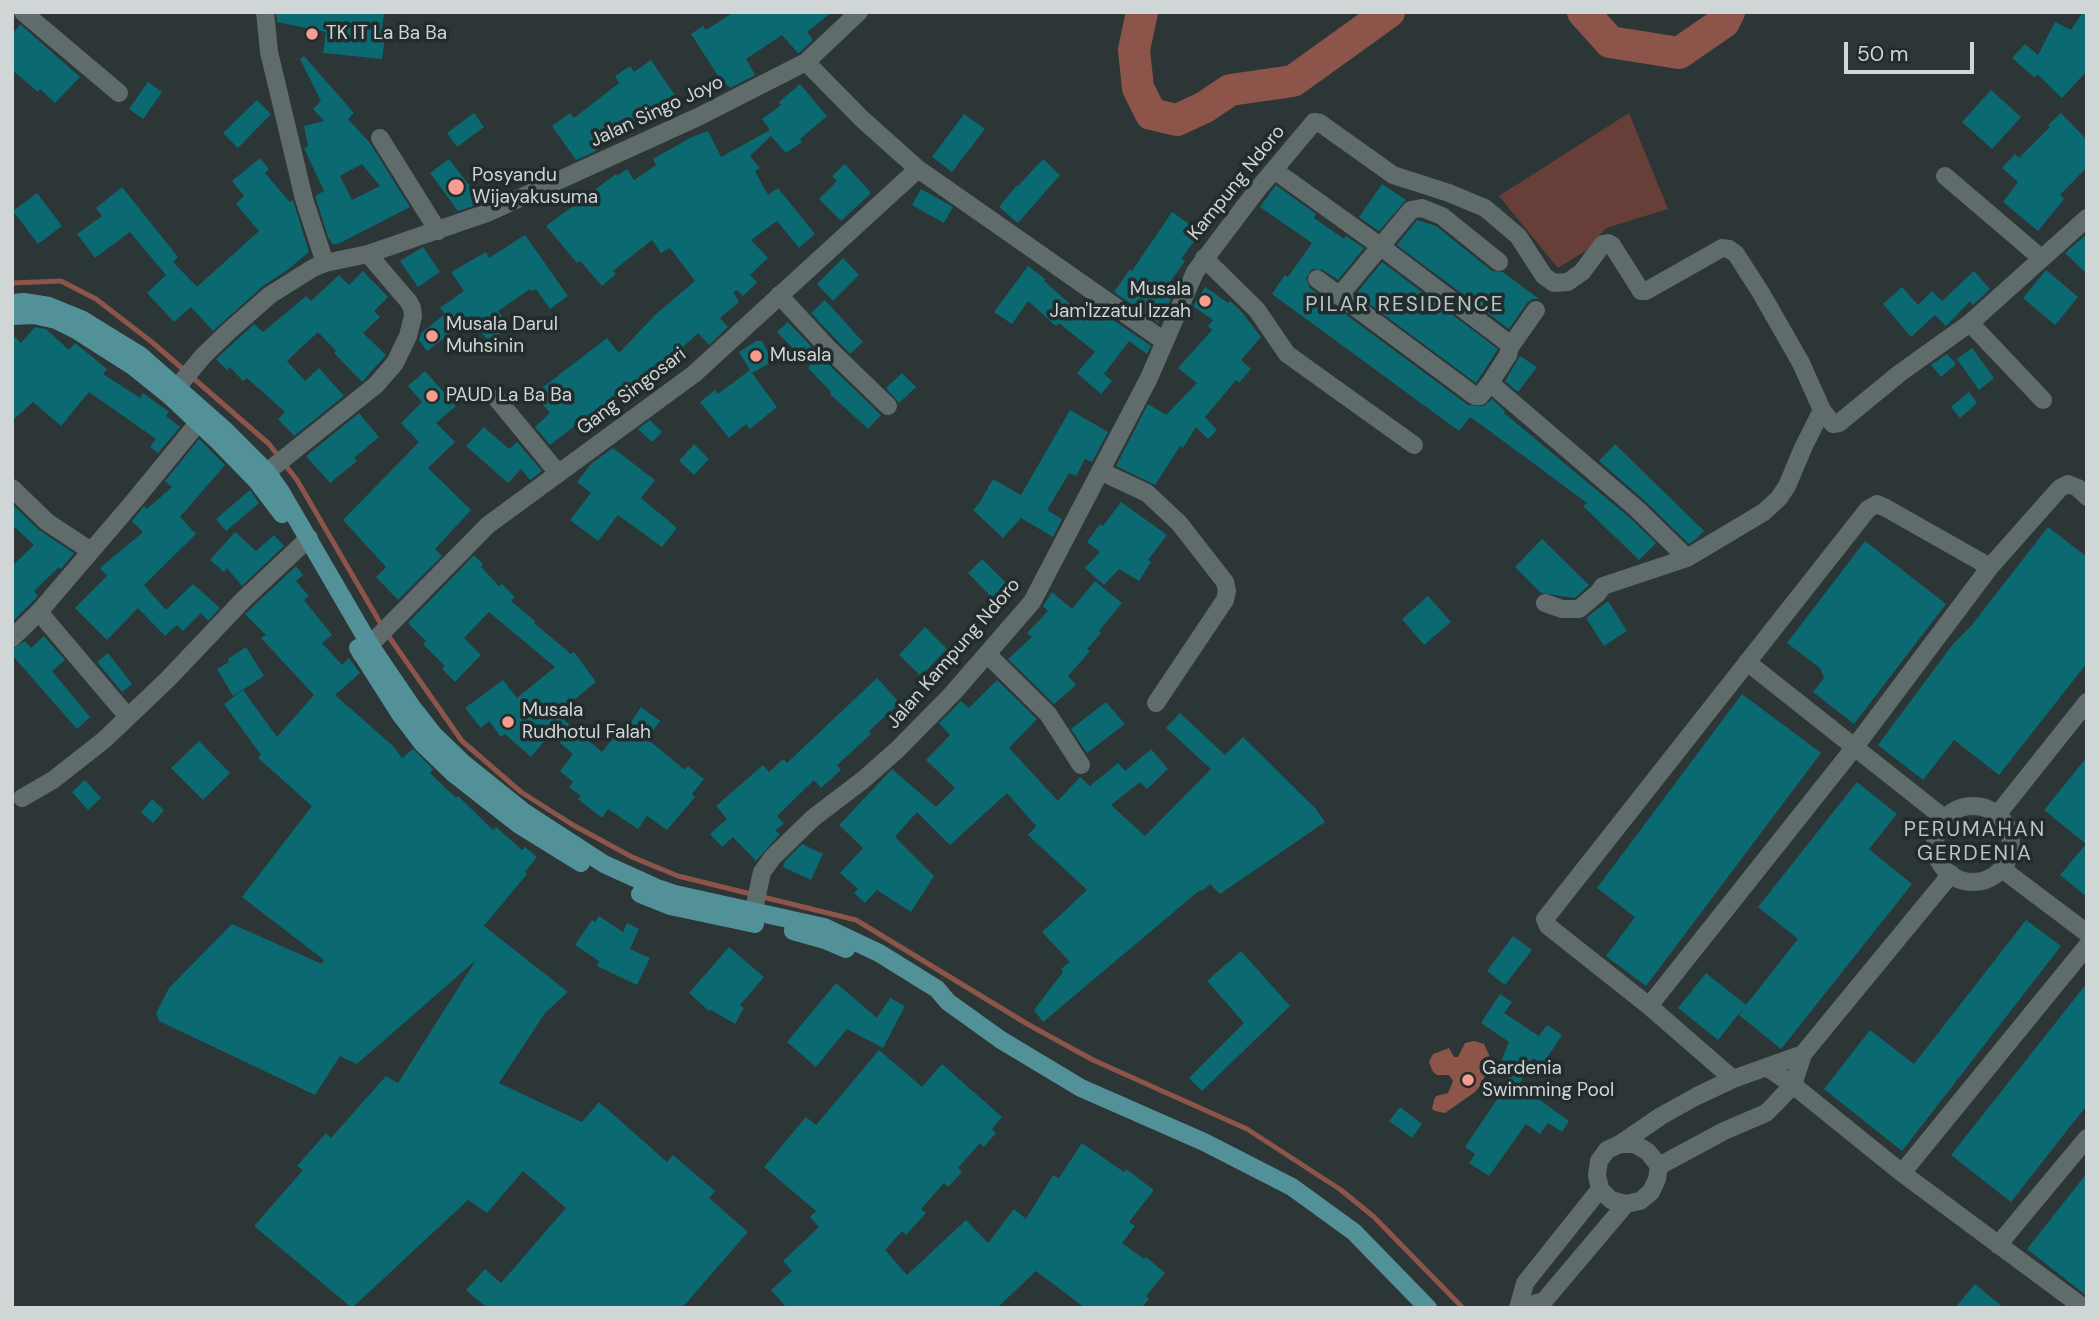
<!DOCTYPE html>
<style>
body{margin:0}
#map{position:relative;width:2099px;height:1320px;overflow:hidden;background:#2c3637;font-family:"DM Sans",sans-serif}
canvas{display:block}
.frame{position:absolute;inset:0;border:14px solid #d0d5d6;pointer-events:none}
.scale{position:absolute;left:1844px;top:42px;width:130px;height:32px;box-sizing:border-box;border:4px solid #d0d5d6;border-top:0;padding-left:9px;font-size:21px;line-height:24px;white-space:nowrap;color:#d0d5d6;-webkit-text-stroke:5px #222c2d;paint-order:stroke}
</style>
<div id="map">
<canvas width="2099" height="1320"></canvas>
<div class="frame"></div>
<div class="scale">50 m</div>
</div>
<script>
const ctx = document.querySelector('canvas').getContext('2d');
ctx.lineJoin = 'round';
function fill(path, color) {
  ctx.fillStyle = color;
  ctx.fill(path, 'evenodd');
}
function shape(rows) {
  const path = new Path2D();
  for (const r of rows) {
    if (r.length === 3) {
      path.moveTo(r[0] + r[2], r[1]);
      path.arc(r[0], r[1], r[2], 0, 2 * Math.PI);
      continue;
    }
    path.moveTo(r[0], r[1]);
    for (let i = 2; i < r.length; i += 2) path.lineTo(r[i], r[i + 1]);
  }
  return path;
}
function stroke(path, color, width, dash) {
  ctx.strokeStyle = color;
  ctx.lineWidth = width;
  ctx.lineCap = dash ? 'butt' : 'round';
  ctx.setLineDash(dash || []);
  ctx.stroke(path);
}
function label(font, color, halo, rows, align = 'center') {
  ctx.font = font + ' "DM Sans",sans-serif';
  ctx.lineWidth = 7;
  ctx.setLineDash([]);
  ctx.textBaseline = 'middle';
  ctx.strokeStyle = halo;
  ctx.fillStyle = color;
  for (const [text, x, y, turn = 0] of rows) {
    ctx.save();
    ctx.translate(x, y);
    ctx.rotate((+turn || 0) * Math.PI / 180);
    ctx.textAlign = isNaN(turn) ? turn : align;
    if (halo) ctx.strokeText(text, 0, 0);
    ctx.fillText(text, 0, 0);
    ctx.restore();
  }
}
fill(shape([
 [1629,113,1668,209,1606,228,1587,250,1558,268,1499,196]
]), '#673f38');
fill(shape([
 [1474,1041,1484,1044,1489,1055,1490,1066,1480,1086,1475,1092,1445,1113,1435,1111,1432,1109,1434,1100,1436,1096,1448,1093,1453,1081,1449,1075,1437,1075,1433,1072,1429,1062,1433,1054,1449,1048,1454,1057,1458,1057,1465,1043]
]), '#8d544a');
stroke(shape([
 [12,283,61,281,96,299,153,343,269,444,297,480,382,626],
 [387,634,462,741,521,792,573,825,632,857,678,876,856,920,1029,1025,1093,1060,1247,1129,1341,1190,1374,1217,1463,1308]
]), '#8d544a', 5);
stroke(shape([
 [1142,12,1134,50,1138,88,1151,114,1177,120,1205,107,1230,90,1293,81,1389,12],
 [1583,12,1610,42,1679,53,1724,22,1729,12]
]), '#8d544a', 32);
fill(shape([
 [276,12,384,14,382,29,386,29,382,59,323,53,326,32,277,22],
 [734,12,832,12,807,32,813,40,799,53,798,53,782,35,746,59,755,75,730,88,726,84,724,85,691,34,703,26,706,30],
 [2083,12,2087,12,2087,71,2062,98,2037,74,2035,78,2012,58,2025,44,2038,55,2055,22,2071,30],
 [20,24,80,77,55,103,40,89,38,92,12,70,12,35],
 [304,56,354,113,348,119,370,143,410,207,338,244,333,244,328,237,315,196,324,191,304,148,308,146,304,126,324,121,313,109,321,101,300,59],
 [362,164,380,186,352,200,340,176],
 [651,60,678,100,663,110,658,103,594,152,576,160,552,126,570,113,574,118,619,83,615,76,630,66,634,72],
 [148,82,162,92,143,119,129,109],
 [800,84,827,116,800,139,802,142,786,153,771,136,750,156,760,168,755,171,768,195,778,188,815,234,799,248,777,221,751,240,768,258,750,275,757,282,743,296,737,290,733,292,739,302,720,318,728,327,709,345,698,333,664,365,662,363,640,380,642,382,597,417,593,412,550,445,535,427,550,413,534,394,607,338,619,353,656,314,695,281,670,248,661,253,652,240,613,271,616,274,602,286,580,261,577,263,546,226,616,174,617,176,627,169,634,180,656,165,653,159,692,137,708,131,721,157,770,130,762,119,781,105,779,102],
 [1991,90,2021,117,1992,149,1962,122],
 [257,100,271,114,238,148,223,133],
 [474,113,484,127,457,147,447,133],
 [2061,113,2087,140,2087,167,2060,195,2064,199,2038,231,2003,202,2018,182,2002,168,2015,154,2019,158,2050,127,2048,125],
 [964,114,985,129,952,172,932,157],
 [260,158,269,169,265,173,290,202,293,200,309,252,286,271,263,286,213,331,191,307,174,322,147,293,166,275,130,232,95,258,77,234,102,216,96,208,122,187,178,257,173,262,197,287,259,231,236,204,244,196,232,181],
 [449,159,481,201,476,205,458,211,430,173],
 [1043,159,1060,175,1018,223,999,207,1017,185,1018,186],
 [845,164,871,193,841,221,819,199,837,181,832,176],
 [1382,184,1406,200,1379,231,1359,217],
 [1276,185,1316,214,1314,218,1344,239,1346,236,1364,248,1338,280,1323,270,1312,269,1306,278,1310,288,1468,405,1484,406,1492,399,1505,411,1504,413,1629,517,1656,543,1639,560,1583,506,1587,503,1487,429,1470,417,1459,431,1272,294,1285,275,1288,277,1312,243,1260,207],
 [921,189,953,207,944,223,912,205],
 [37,193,62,226,38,244,13,211],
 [1172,212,1201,232,1181,259,1185,261,1162,293,1171,299,1158,323,1114,292,1130,269,1132,271],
 [1417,220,1436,226,1492,271,1503,272,1539,299,1532,299,1527,303,1509,329,1397,245],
 [2087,234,2087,274,2065,253],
 [525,235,568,296,550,309,536,289,532,291,530,289,498,311,509,326,489,342,473,321,457,332,455,330,427,351,419,340,421,333,445,314,440,308,464,291,451,272,486,252,489,258],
 [423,247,440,272,418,287,400,261],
 [843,258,859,275,833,301,817,284],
 [1382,262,1498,349,1476,383,1356,294],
 [1028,266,1045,279,1044,281,1078,311,1086,301,1151,346,1147,354,1129,341,1104,374,1112,381,1101,394,1077,373,1095,352,1059,323,1056,326,1028,301,1012,324,994,312],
 [2046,270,2078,297,2055,325,2023,298],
 [363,271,388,297,374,311,380,317,363,333,386,355,362,382,334,353,336,351,318,332,287,361,305,381,319,368,344,396,294,436,278,419,285,412,247,378,243,381,230,367,227,370,216,359,254,324,263,332,306,296,311,301,339,275,349,285],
 [1974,271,1990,289,1973,305,1970,301,1946,326,1935,315,1911,337,1883,304,1902,287,1918,305,1932,291,1942,301],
 [1205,287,1228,303,1230,301,1240,310,1261,337,1241,360,1251,369,1239,383,1236,380,1205,417,1217,430,1208,439,1196,427,1183,448,1180,446,1155,485,1116,466,1148,404,1166,415,1197,383,1178,368,1212,330,1208,326,1213,320,1193,306],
 [825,300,863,342,850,354,811,313],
 [788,322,821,357,881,415,868,429,830,394,831,392,808,368,810,366,777,332],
 [35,327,46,329,69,350,75,343,107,369,103,374,140,398,143,393,169,412,166,416,180,427,158,453,150,447,156,439,89,392,61,426,33,402,12,421,12,334,21,343],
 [756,341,762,341,773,361,752,373,777,407,750,429,746,424,729,438,700,402,715,390,718,394,750,370,739,352],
 [1972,348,1994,378,1979,390,1957,359],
 [1947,354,1956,364,1941,377,1931,365],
 [1520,356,1537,367,1518,392,1505,381],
 [425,371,456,406,436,423,455,442,428,468,471,510,435,549,442,556,398,600,376,577,386,567,343,520,419,442,401,423,422,402,408,386],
 [902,373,916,387,899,403,886,388],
 [1969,392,1977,403,1960,418,1951,407],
 [1070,410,1108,432,1092,462,1085,459,1076,476,1069,473,1047,510,1062,519,1053,537,1021,518,1003,538,973,510,980,502,993,479,1021,495],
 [359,413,379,437,354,458,357,461,330,483,306,456],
 [650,420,662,432,652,442,638,429],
 [484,427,509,449,517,442,542,471,530,480,521,469,508,483,466,446],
 [199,439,225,465,180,517,196,534,144,585,166,610,193,584,220,608,208,621,201,613,183,631,177,625,165,636,138,608,107,640,75,608,107,576,100,568,143,532,132,521,144,506,147,509,172,487,165,481],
 [694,444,709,459,694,475,679,461],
 [1615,444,1704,531,1696,539,1689,544,1645,501,1599,461],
 [613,448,655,480,641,498,677,528,662,547,618,515,598,541,570,520,591,493,577,482,592,463],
 [250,490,259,503,226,531,216,519],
 [1121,502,1167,535,1148,560,1151,562,1139,581,1119,569,1104,585,1085,568,1100,552,1087,542,1100,524,1103,526],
 [12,504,39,530,74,553,61,569,59,567,34,591,38,596,12,622,12,566,34,545,12,525],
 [2048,527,2087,557,2087,663,1999,775,1954,740,1923,780,1878,745,1953,644,1971,626],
 [235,532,256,551,274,535,284,546,242,586,227,568,224,572,210,560],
 [1542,539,1589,585,1575,598,1541,593,1515,567],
 [1865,541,1946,604,1854,724,1813,692,1824,678,1820,668,1787,643],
 [474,555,483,564,481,567,499,586,502,584,515,597,511,601,535,621,534,623,571,654,574,652,596,682,569,704,574,710,564,720,602,752,628,720,631,722,641,707,660,721,647,739,685,770,688,766,704,779,692,794,695,797,667,830,647,816,638,829,608,809,602,818,578,799,581,796,569,787,573,782,560,771,573,754,550,734,531,757,505,734,501,737,489,721,481,728,465,708,503,680,517,698,555,667,489,612,464,638,481,655,455,682,442,669,445,666,423,644,426,641,408,623],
 [982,559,1007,584,993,599,968,573],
 [296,566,303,575,296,581,309,596,304,600,332,635,322,643,342,665,349,658,360,673,335,695,393,746,402,758,413,749,433,769,430,773,456,798,458,796,493,830,496,827,522,850,525,847,537,857,525,872,527,874,484,926,568,992,545,1013,499,1083,582,1122,599,1102,667,1162,673,1155,715,1191,709,1198,748,1232,682,1308,487,1308,466,1290,485,1269,501,1283,566,1208,523,1171,487,1213,468,1200,352,1308,254,1226,303,1170,297,1166,326,1133,331,1138,386,1076,398,1083,476,960,357,1064,340,1056,315,1095,159,1021,156,1013,169,988,232,924,322,964,324,960,242,897,312,806,258,758,261,755,224,704,243,690,277,737,314,695,261,638,266,635,245,614],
 [1095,581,1122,603,1099,631,1101,633,1087,649,1090,651,1068,676,1076,685,1054,704,1008,659,1032,637,1027,633,1048,611,1043,606,1052,592,1072,609],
 [1428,596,1451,622,1424,645,1402,619],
 [1608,601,1627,631,1604,646,1586,618],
 [925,627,947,649,921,676,899,655],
 [44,636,65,660,52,671,90,717,77,729,12,655,12,649,25,641,31,648],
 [246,647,264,676,233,696,217,669,229,662,228,659],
 [108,653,132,684,122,692,97,662],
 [877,678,900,703,869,731,871,734,837,765,841,770,821,788,814,780,777,816,784,823,775,831,780,834,756,861,733,837,722,847,710,834,727,819,716,806,763,765,769,772,783,759,787,763],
 [997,680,1037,719,1009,748,1058,801,1080,777,1090,786,1118,763,1125,771,1151,749,1168,769,1147,789,1140,782,1111,805,1145,836,1211,769,1166,728,1180,713,1225,755,1243,737,1316,809,1325,822,1220,894,1210,884,1202,891,1200,890,1043,1022,1034,1010,1063,972,1061,969,1070,962,1042,932,1087,890,1028,835,1036,826,1007,793,950,845,917,812,895,837,934,876,911,912,877,890,865,903,854,893,858,889,840,873,863,848,839,825,892,769,936,807,955,788,926,760,950,735,939,723,961,701,969,708],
 [1742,694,1821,753,1646,986,1606,956,1635,917,1597,888],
 [1106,702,1125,724,1087,753,1071,729],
 [199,741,230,773,203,800,171,768],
 [2087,757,2087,897,2060,875,2086,844,2044,810],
 [85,780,101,798,88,810,72,792],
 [1857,782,1897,814,1869,849,1912,884,1781,1049,1739,1015,1745,1006,1718,1040,1678,1008,1706,973,1746,1005,1798,939,1758,907],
 [152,799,164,810,153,823,141,812],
 [802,844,823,854,811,880,783,867,785,861],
 [599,916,623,932,627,923,639,929,630,949,650,958,637,985,597,966,599,961,575,945,592,920,595,922],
 [2026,920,2061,946,1902,1151,1824,1089,1870,1030,1914,1064],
 [1513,936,1532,950,1505,985,1487,971],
 [729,947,764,977,740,1005,744,1008,735,1024,711,1010,709,1011,689,993],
 [1241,951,1290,1006,1202,1091,1189,1078,1244,1023,1207,981],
 [836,983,877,1018,890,998,905,1006,883,1048,847,1029,816,1067,787,1042],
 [2087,983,2087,1105,2011,1202,1951,1155],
 [1500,994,1512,1002,1504,1013,1539,1036,1547,1025,1562,1035,1543,1064,1533,1058,1519,1085,1569,1121,1562,1132,1548,1123,1540,1134,1526,1124,1489,1176,1469,1163,1475,1154,1465,1147,1510,1080,1500,1064,1509,1042,1481,1023],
 [879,1050,922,1087,942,1064,1002,1117,992,1129,996,1133,984,1147,980,1143,958,1168,962,1172,948,1187,944,1183,921,1209,926,1213,906,1235,902,1231,885,1250,907,1275,966,1220,988,1243,1014,1209,1026,1219,1053,1175,1059,1178,1082,1143,1124,1172,1126,1169,1154,1190,1129,1222,1135,1226,1122,1243,1144,1259,1146,1257,1165,1273,1146,1296,1149,1299,1141,1308,1085,1308,1036,1271,997,1308,787,1308,771,1290,792,1271,783,1261,819,1227,810,1217,816,1211,764,1167,806,1117,816,1125],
 [1400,1107,1422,1124,1412,1138,1389,1121],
 [2087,1173,2087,1296,2027,1249],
 [1975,1284,2004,1308,1955,1308]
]), '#0b6971');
stroke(shape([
 [23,12,119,93],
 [265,12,269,52,304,199,325,263],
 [806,62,862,119,918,169,1164,341],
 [380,138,438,231],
 [1274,170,1380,246,1508,343,1510,347,1508,355,1490,383],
 [1945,176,2041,258],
 [1204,258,1257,310,1287,354,1414,445],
 [1317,279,1475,396,1480,396,1490,383,1637,509,1687,558],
 [779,295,829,349,888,406],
 [1339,296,1411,210,1422,208,1442,216,1499,262],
 [1970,323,2043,400],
 [1510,347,1536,310],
 [170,396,203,356,229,331,270,295,313,268,325,263,368,254,487,213,698,117,806,62,859,12],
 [497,399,558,473],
 [1100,471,1147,493,1179,523,1225,582,1227,591,1225,600,1156,703],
 [267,472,376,385,395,363,408,336,413,316,412,308,409,302,368,254],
 [12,488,47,522,91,551],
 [1545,603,1562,609,1579,609,1598,593,1603,586,1687,558,1764,512,1779,498,1787,486,1803,448,1822,410],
 [39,612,128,717],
 [12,638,39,612,134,501,198,423],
 [361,654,488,525,694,374,918,169],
 [987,654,1048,714,1081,765],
 [1747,662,1944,818],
 [22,798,53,780,104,740,168,679,244,599,309,538],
 [1973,844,38],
 [1997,815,2087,702],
 [2002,869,2087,933],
 [751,923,762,872,773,857,813,818,863,780,898,749,953,693,1032,602,1149,378,1195,272,1257,190,1314,122,1320,123,1393,175,1449,193,1485,208,1518,236,1544,276,1554,283,1568,282,1582,272,1603,244,1608,243,1612,245,1641,291,1646,291,1722,248,1729,249,1736,254,1761,293,1801,363,1822,410,1833,424,1839,423,1900,373,1970,323,2087,218],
 [1649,1006,1854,748,1990,567,2060,488,2068,484,2078,488,2087,497],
 [1768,1068,1793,1085,1902,1173,2084,1308],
 [1733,1079,1649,1006,1548,926,1545,919,1868,509,1877,504,1886,508,1990,567],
 [1620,1144,1661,1116,1697,1096,1733,1079,1803,1054],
 [1620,1144,1635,1144,1648,1152,1659,1166,1657,1179,1651,1192,1640,1201,1626,1204,1611,1200,1600,1189,1597,1175,1599,1161,1607,1150,1620,1144],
 [1659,1166,1724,1131,1766,1113,1775,1104,1793,1085,1803,1054,1951,874],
 [1902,1173,2087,946],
 [1998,1245,2087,1138],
 [1518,1308,1525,1283,1600,1189],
 [1519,1308,1544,1301,1626,1204]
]), '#606b6c', 18);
stroke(shape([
 [12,303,24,302,49,306,81,319,141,356,226,431,267,472,281,492,370,645,412,707,434,735,463,763,524,812,604,864,657,888,675,894,824,927,879,953,937,989,948,1002,1001,1040,1081,1088,1204,1142,1292,1187,1354,1232,1428,1308],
 [12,316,34,315,56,320,76,330,134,367,170,396,218,441,257,481,282,514],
 [358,648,400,714,423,744,454,774,518,824,581,863],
 [640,894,670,906,755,924],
 [793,931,825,940,846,949]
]), '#529198', 18);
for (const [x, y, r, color] of [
 [312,34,7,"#f59d8e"],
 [456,187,9,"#f59d8e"],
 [1205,301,7,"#f59d8e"],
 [432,336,7,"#f59d8e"],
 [756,356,7,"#f59d8e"],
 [432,396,7,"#f59d8e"],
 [508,722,7,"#f59d8e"],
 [1468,1080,7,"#f59d8e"]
]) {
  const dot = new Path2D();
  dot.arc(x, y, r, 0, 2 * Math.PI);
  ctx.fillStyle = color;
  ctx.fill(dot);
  stroke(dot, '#222c2d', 2.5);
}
label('19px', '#d0d5d6', '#222c2d', [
 ["TK IT La Ba Ba",326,34],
 ["Posyandu",472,176],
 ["Wijayakusuma",472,198],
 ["Musala",1191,290,"right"],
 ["Jam'Izzatul Izzah",1191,312,"right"],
 ["Musala Darul",446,325],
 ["Muhsinin",446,347],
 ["Musala",770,356],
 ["PAUD La Ba Ba",446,396],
 ["Musala",522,711],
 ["Rudhotul Falah",522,733],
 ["Gardenia",1482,1069],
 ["Swimming Pool",1482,1091]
], 'left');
label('19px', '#d0d5d6', '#222c2d', [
 ["Jalan Singo Joyo",657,112,-25],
 ["Kampung Ndoro",1237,183,-51],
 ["Gang Singosari",632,392,-37],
 ["Jalan Kampung Ndoro",954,654,-49]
]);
ctx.letterSpacing = '2px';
label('21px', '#b8c4c5', '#222c2d', [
 ["PILAR RESIDENCE",1405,305],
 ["PERUMAHAN",1975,830],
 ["GERDENIA",1975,854]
]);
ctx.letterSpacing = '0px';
</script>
